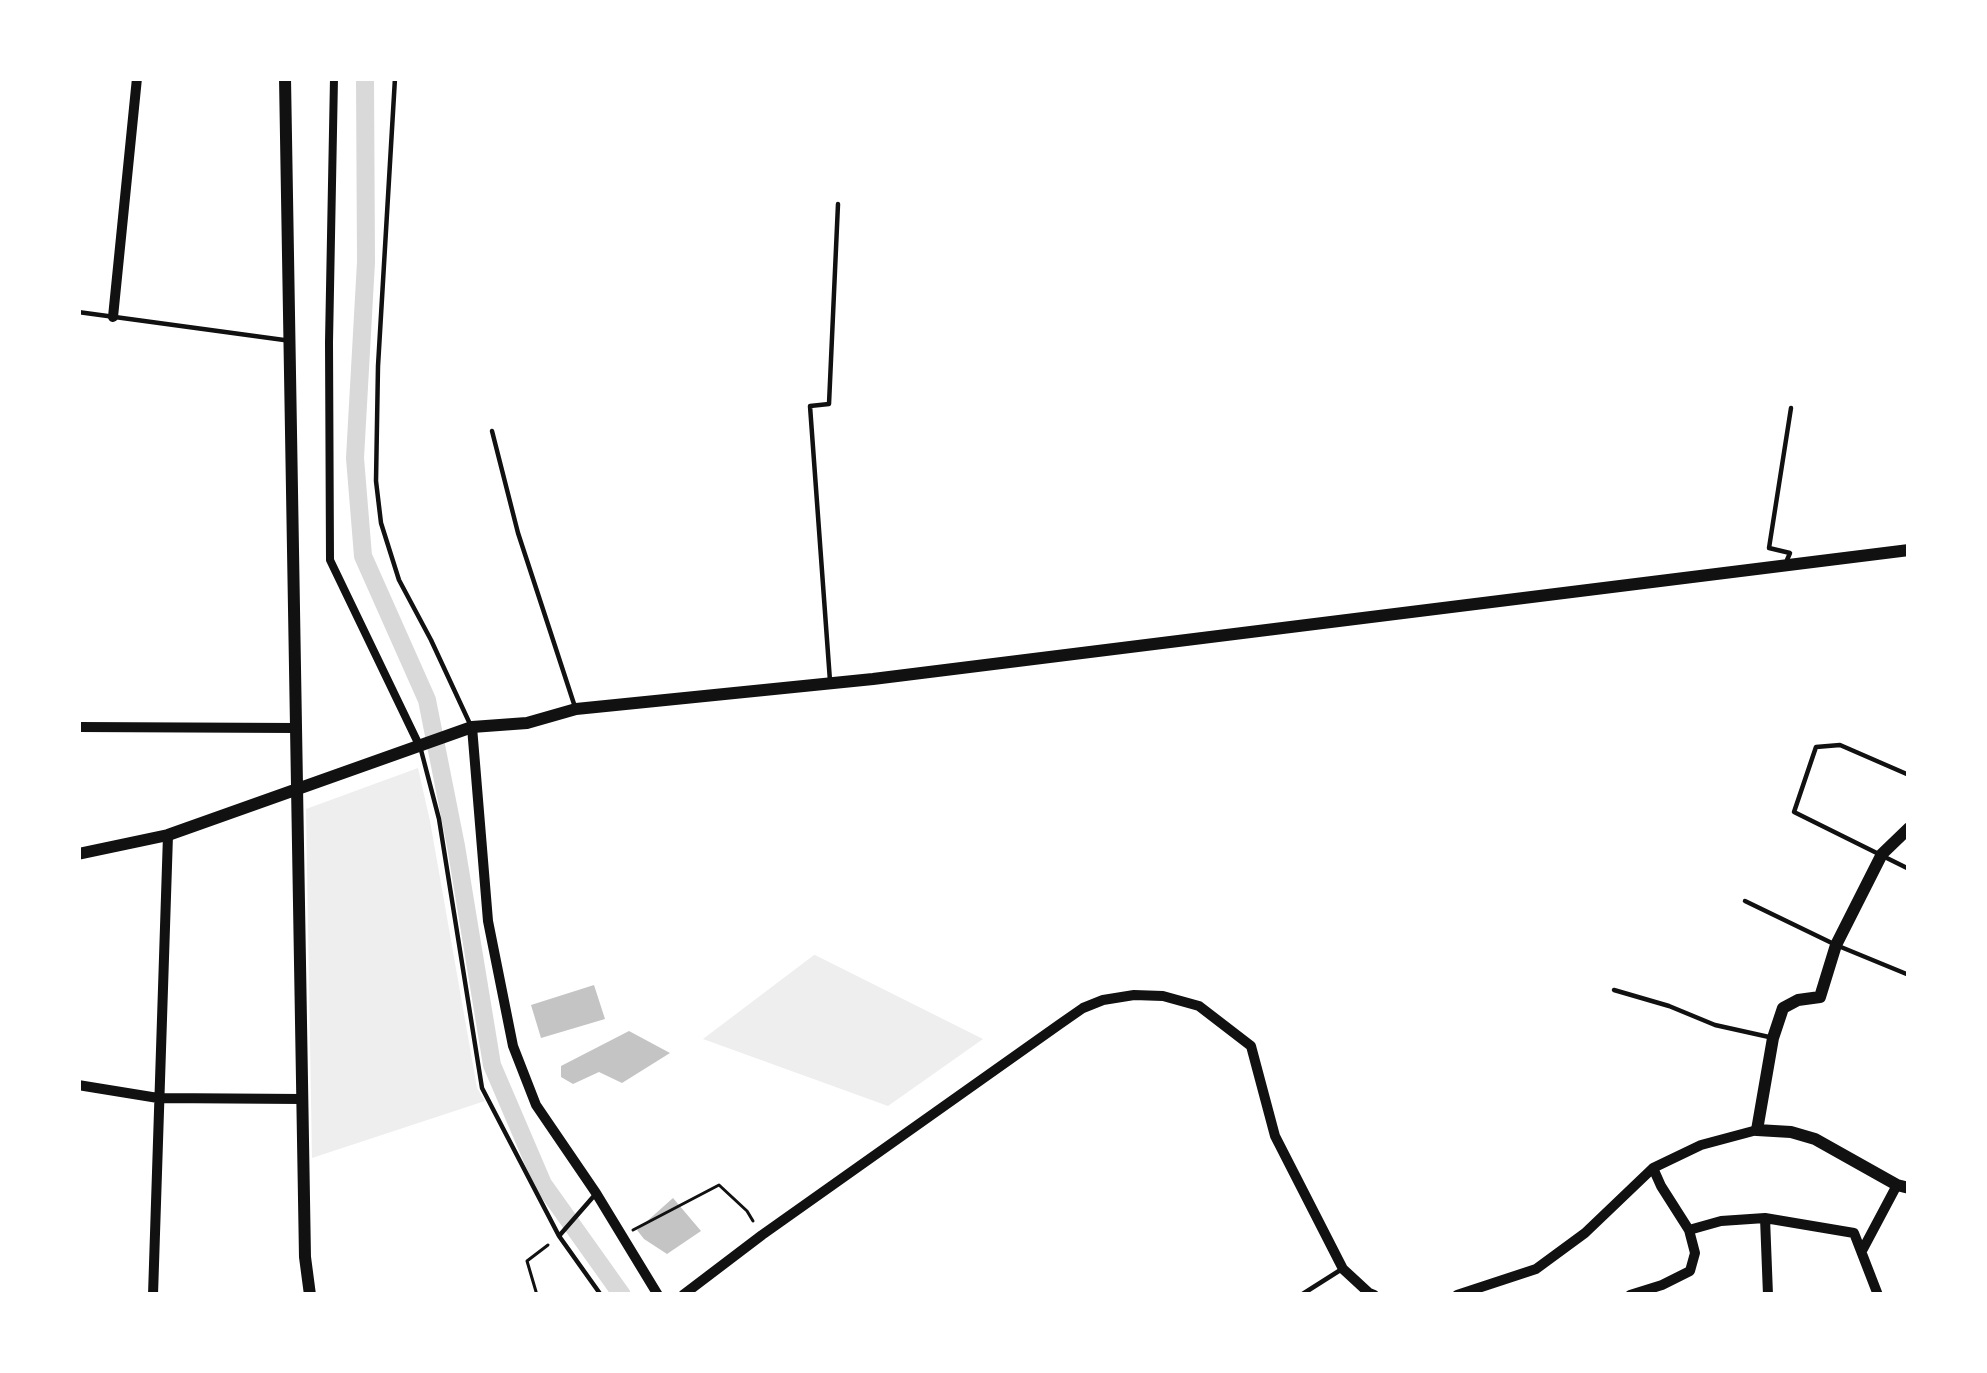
<!DOCTYPE html>
<style>
body{margin:0}
#map{position:relative;width:1987px;height:1373px;overflow:hidden;background:#fff;font-family:"Open Sans",sans-serif}
canvas{display:block}
.frame{position:absolute;inset:0;border:81px solid #fff;pointer-events:none}
</style>
<div id="map">
<canvas width="1987" height="1373"></canvas>
<div class="frame"></div>
</div>
<script>
const ctx = document.querySelector('canvas').getContext('2d');
ctx.lineJoin = 'round';
function fill(path, color) {
  ctx.fillStyle = color;
  ctx.fill(path, 'evenodd');
}
function shape(rows) {
  const path = new Path2D();
  for (const r of rows) {
    path.moveTo(r[0], r[1]);
    for (let i = 2; i < r.length; i += 2) path.lineTo(r[i], r[i + 1]);
  }
  return path;
}
function stroke(path, color, width, dash) {
  ctx.strokeStyle = color;
  ctx.lineWidth = width;
  ctx.lineCap = dash ? 'butt' : 'round';
  ctx.setLineDash(dash || []);
  ctx.stroke(path);
}
fill(shape([
 [418,768,430,821,477,1088,485,1101,312,1158,306,809],
 [814,955,815,955,983,1039,888,1106,703,1039]
]), '#eee');
stroke(shape([
 [365,78,366,262,355,458,363,556,427,700,456,846,492,1065,543,1184,622,1295]
]), '#d9d9d9', 18);
fill(shape([
 [594,985,605,1019,541,1038,531,1005],
 [629,1031,670,1053,622,1083,599,1072,573,1084,561,1077,561,1066],
 [673,1198,701,1231,667,1254,644,1239,637,1230]
]), '#c4c4c4');
stroke(shape([
 [633,1230,719,1185,747,1211,753,1221],
 [537,1295,527,1261,548,1245]
]), '#111', 3);
stroke(shape([
 [395,78,378,366,376,481,381,523,399,580,431,640,470,724],
 [78,312,284,340],
 [492,431,518,533,574,704],
 [1787,560,1790,553,1769,548,1791,408],
 [830,681,810,406,829,404,838,204],
 [421,750,439,819,482,1088,559,1236,601,1295],
 [1909,775,1840,745,1816,747,1794,812,1909,869],
 [1745,901,1836,945,1909,975],
 [1614,990,1669,1006,1715,1025,1769,1037],
 [559,1236,593,1197],
 [1301,1295,1342,1269]
]), '#111', 4.5);
stroke(shape([
 [334,78,329,342,330,560,419,745]
]), '#111', 8);
stroke(shape([
 [113,317,137,78],
 [78,727,296,728],
 [472,727,488,921,513,1046,536,1105,596,1193,658,1295],
 [78,1085,158,1098,302,1099],
 [1765,1218,1768,1295],
 [1689,1230,1721,1221,1765,1218,1854,1233,1878,1295],
 [1863,1249,1897,1185],
 [153,1295,168,835],
 [683,1295,762,1235,1060,1024,1083,1008,1103,1000,1134,995,1163,996,1199,1006,1251,1046,1275,1136,1343,1269,1369,1293,1374,1295],
 [1457,1295,1536,1269,1585,1233,1653,1168,1701,1145,1757,1130],
 [1630,1295,1662,1285,1690,1271,1695,1253,1689,1230,1661,1186,1653,1168]
]), '#111', 10);
stroke(shape([
 [285,78,305,1257,310,1295],
 [1909,828,1882,854,1836,945,1820,997,1798,1000,1783,1008,1773,1038,1757,1130,1791,1132,1815,1139,1897,1185,1909,1188],
 [78,854,168,835,472,727,527,723,576,709,873,679,1909,550]
]), '#111', 12);
</script>
